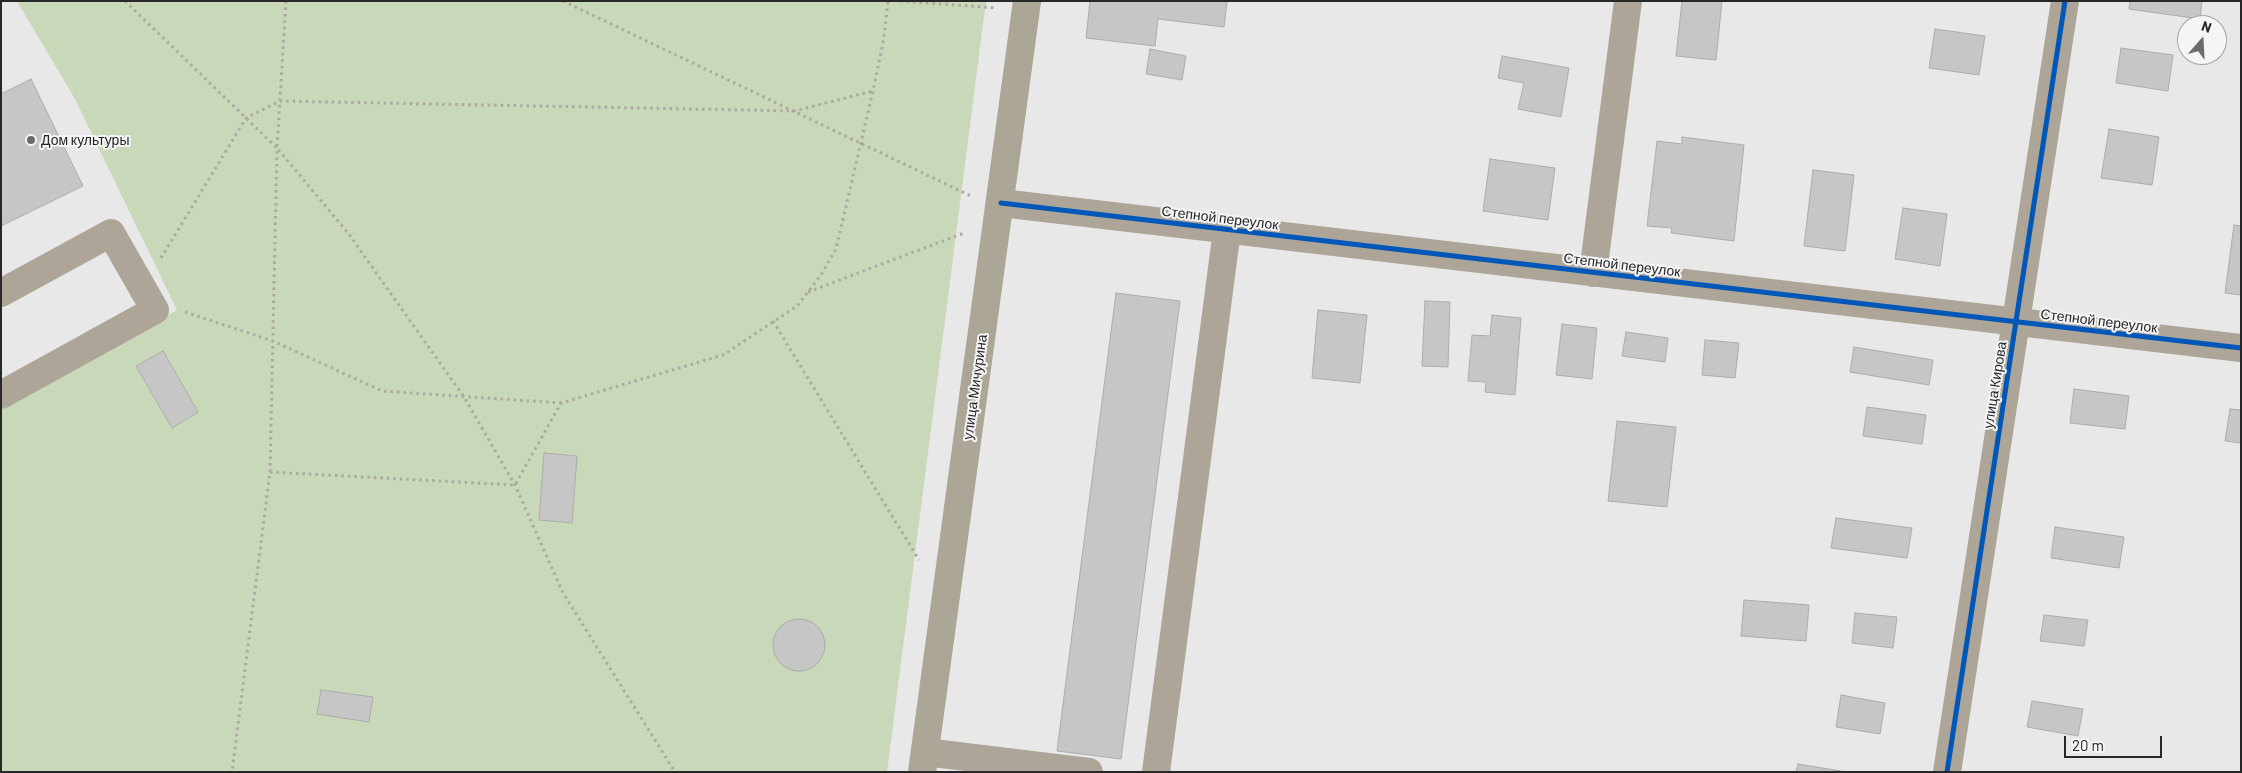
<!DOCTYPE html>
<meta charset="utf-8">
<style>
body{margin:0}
#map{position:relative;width:2242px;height:773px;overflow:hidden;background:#e8e8e9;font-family:Barlow,sans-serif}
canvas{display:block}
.frame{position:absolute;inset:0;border:2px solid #272728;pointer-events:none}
.north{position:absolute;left:2177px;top:15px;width:50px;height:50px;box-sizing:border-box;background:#f5f5f7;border:1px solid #a3a3a4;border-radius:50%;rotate:19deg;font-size:14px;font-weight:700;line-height:20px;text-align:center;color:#272728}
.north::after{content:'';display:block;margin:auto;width:18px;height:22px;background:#6b6b6c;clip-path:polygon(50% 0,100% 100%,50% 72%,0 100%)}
.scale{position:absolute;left:2064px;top:736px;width:98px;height:22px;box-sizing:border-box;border:2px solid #272728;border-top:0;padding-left:6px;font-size:15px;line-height:18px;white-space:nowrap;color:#272728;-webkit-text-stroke:4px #f5f5f7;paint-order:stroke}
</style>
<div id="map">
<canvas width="2242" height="773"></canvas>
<div class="frame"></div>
<div class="north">N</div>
<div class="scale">20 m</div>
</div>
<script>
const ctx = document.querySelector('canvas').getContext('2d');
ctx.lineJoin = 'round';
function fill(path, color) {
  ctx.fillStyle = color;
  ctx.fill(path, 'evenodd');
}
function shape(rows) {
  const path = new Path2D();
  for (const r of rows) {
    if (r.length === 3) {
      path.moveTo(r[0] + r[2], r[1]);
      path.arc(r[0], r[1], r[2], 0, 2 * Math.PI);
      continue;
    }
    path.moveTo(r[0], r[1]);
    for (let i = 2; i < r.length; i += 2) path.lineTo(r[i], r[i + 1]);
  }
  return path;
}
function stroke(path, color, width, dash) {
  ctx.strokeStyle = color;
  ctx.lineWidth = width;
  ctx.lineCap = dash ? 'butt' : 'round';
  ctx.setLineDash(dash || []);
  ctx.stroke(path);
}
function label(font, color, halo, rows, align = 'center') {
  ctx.font = font + ' Barlow,sans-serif';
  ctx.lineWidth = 4;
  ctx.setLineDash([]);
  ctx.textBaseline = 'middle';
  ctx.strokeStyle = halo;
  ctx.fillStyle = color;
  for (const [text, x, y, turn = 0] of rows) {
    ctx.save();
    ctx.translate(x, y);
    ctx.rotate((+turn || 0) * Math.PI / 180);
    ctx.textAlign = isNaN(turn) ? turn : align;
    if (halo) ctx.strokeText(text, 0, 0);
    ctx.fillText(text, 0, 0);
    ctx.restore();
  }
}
fill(shape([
 [17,1,986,1,887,772,1,772,1,409,177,310,75,99]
]), '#c8d8b9');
const building = shape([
 [1090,1,1222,1,1227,2,1224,27,1158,19,1155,46,1086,38,1090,1],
 [1682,1,1722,1,1716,60,1676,56,1682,1],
 [2130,1,2202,1,2200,19,2129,9,2130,1],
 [1935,29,1985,36,1979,75,1929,68,1935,29],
 [2121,48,2173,55,2168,91,2116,83,2121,48],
 [1150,49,1186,56,1182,80,1146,74,1150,49],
 [1502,56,1569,68,1561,117,1518,109,1524,83,1498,78,1502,56],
 [31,79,83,186,1,226,1,94,31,79],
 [2109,129,2159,137,2152,185,2101,178,2109,129],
 [1682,137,1744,145,1734,241,1671,233,1672,228,1647,226,1657,141,1682,144,1682,137],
 [1490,159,1555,168,1548,220,1483,211,1490,159],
 [1813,170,1854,175,1845,251,1804,246,1813,170],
 [1903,208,1947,214,1940,266,1895,259,1903,208],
 [2234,225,2241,226,2241,295,2225,293,2234,225],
 [1116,293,1180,301,1121,759,1057,751,1116,293],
 [1425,301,1450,302,1448,367,1422,366,1425,301],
 [1318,310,1367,315,1360,383,1312,378,1318,310],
 [1492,315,1521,318,1515,395,1485,392,1486,382,1468,381,1472,335,1490,336,1492,315],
 [1562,324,1597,328,1592,379,1556,375,1562,324],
 [1626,332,1668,338,1665,362,1622,356,1626,332],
 [1705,340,1739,343,1735,378,1702,375,1705,340],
 [1854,347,1933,360,1929,385,1850,372,1854,347],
 [163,351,198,412,172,428,136,366,163,351],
 [2074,389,2129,396,2125,429,2070,423,2074,389],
 [1867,407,1926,415,1922,444,1863,436,1867,407],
 [2230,409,2241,410,2241,443,2225,441,2230,409],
 [1617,421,1676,427,1667,507,1608,501,1617,421],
 [544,453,577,456,572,523,539,520,544,453],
 [1836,518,1912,528,1907,558,1831,548,1836,518],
 [2055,527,2124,537,2119,568,2051,558,2055,527],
 [1744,600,1809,605,1806,641,1741,636,1744,600],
 [1855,613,1897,617,1893,648,1852,643,1855,613],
 [2044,615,2088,620,2084,646,2040,641,2044,615],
 [799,645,26],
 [321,690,373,697,369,722,317,714,321,690],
 [1841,695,1885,703,1880,734,1836,727,1841,695],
 [2032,701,2083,709,2078,736,2027,727,2032,701],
 [1798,764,1847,772,1796,772,1798,764]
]);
fill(building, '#c6c6c7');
stroke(building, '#acacac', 1);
stroke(shape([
 [125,1,277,148,270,472,232,772],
 [286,1,277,148,348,233,464,397,515,485,563,593,675,772],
 [563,1,971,196],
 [900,1,997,8],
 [161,258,246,118,280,101,794,111,873,91],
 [808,292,964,233],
 [185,312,273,341,382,391,561,403],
 [773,321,919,560],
 [270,472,515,485,561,403,723,355,797,306,821,275,836,249,873,91,884,38,888,1]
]), '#ada8a1', 3, [2.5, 4]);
stroke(shape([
 [1001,203,2241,348],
 [1593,273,1628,1],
 [1,293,111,233,155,310,1,395],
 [925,752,1089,772],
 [1156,772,1227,230],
 [1947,772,2065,1]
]), '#ada597', 28);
stroke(shape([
 [922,772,1027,1]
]), '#aca697', 28);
stroke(shape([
 [1001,203,2241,348],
 [1947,772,2065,1]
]), '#0057b8', 5);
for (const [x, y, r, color] of [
 [31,140,5,"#6b6b6c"]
]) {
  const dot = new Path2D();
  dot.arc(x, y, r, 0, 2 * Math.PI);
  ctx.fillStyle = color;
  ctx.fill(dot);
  stroke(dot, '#f5f5f7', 2);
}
label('14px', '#272728', '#f5f5f7', [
 ["Дом культуры",41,140]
], 'left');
label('14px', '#272728', '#f5f5f7', [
 ["Степной переулок",1220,218,7],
 ["Степной переулок",1622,265,7],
 ["Степной переулок",2099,321,7],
 ["улица Кирова",1995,385,-81],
 ["улица Мичурина",975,387,-82]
]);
</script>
